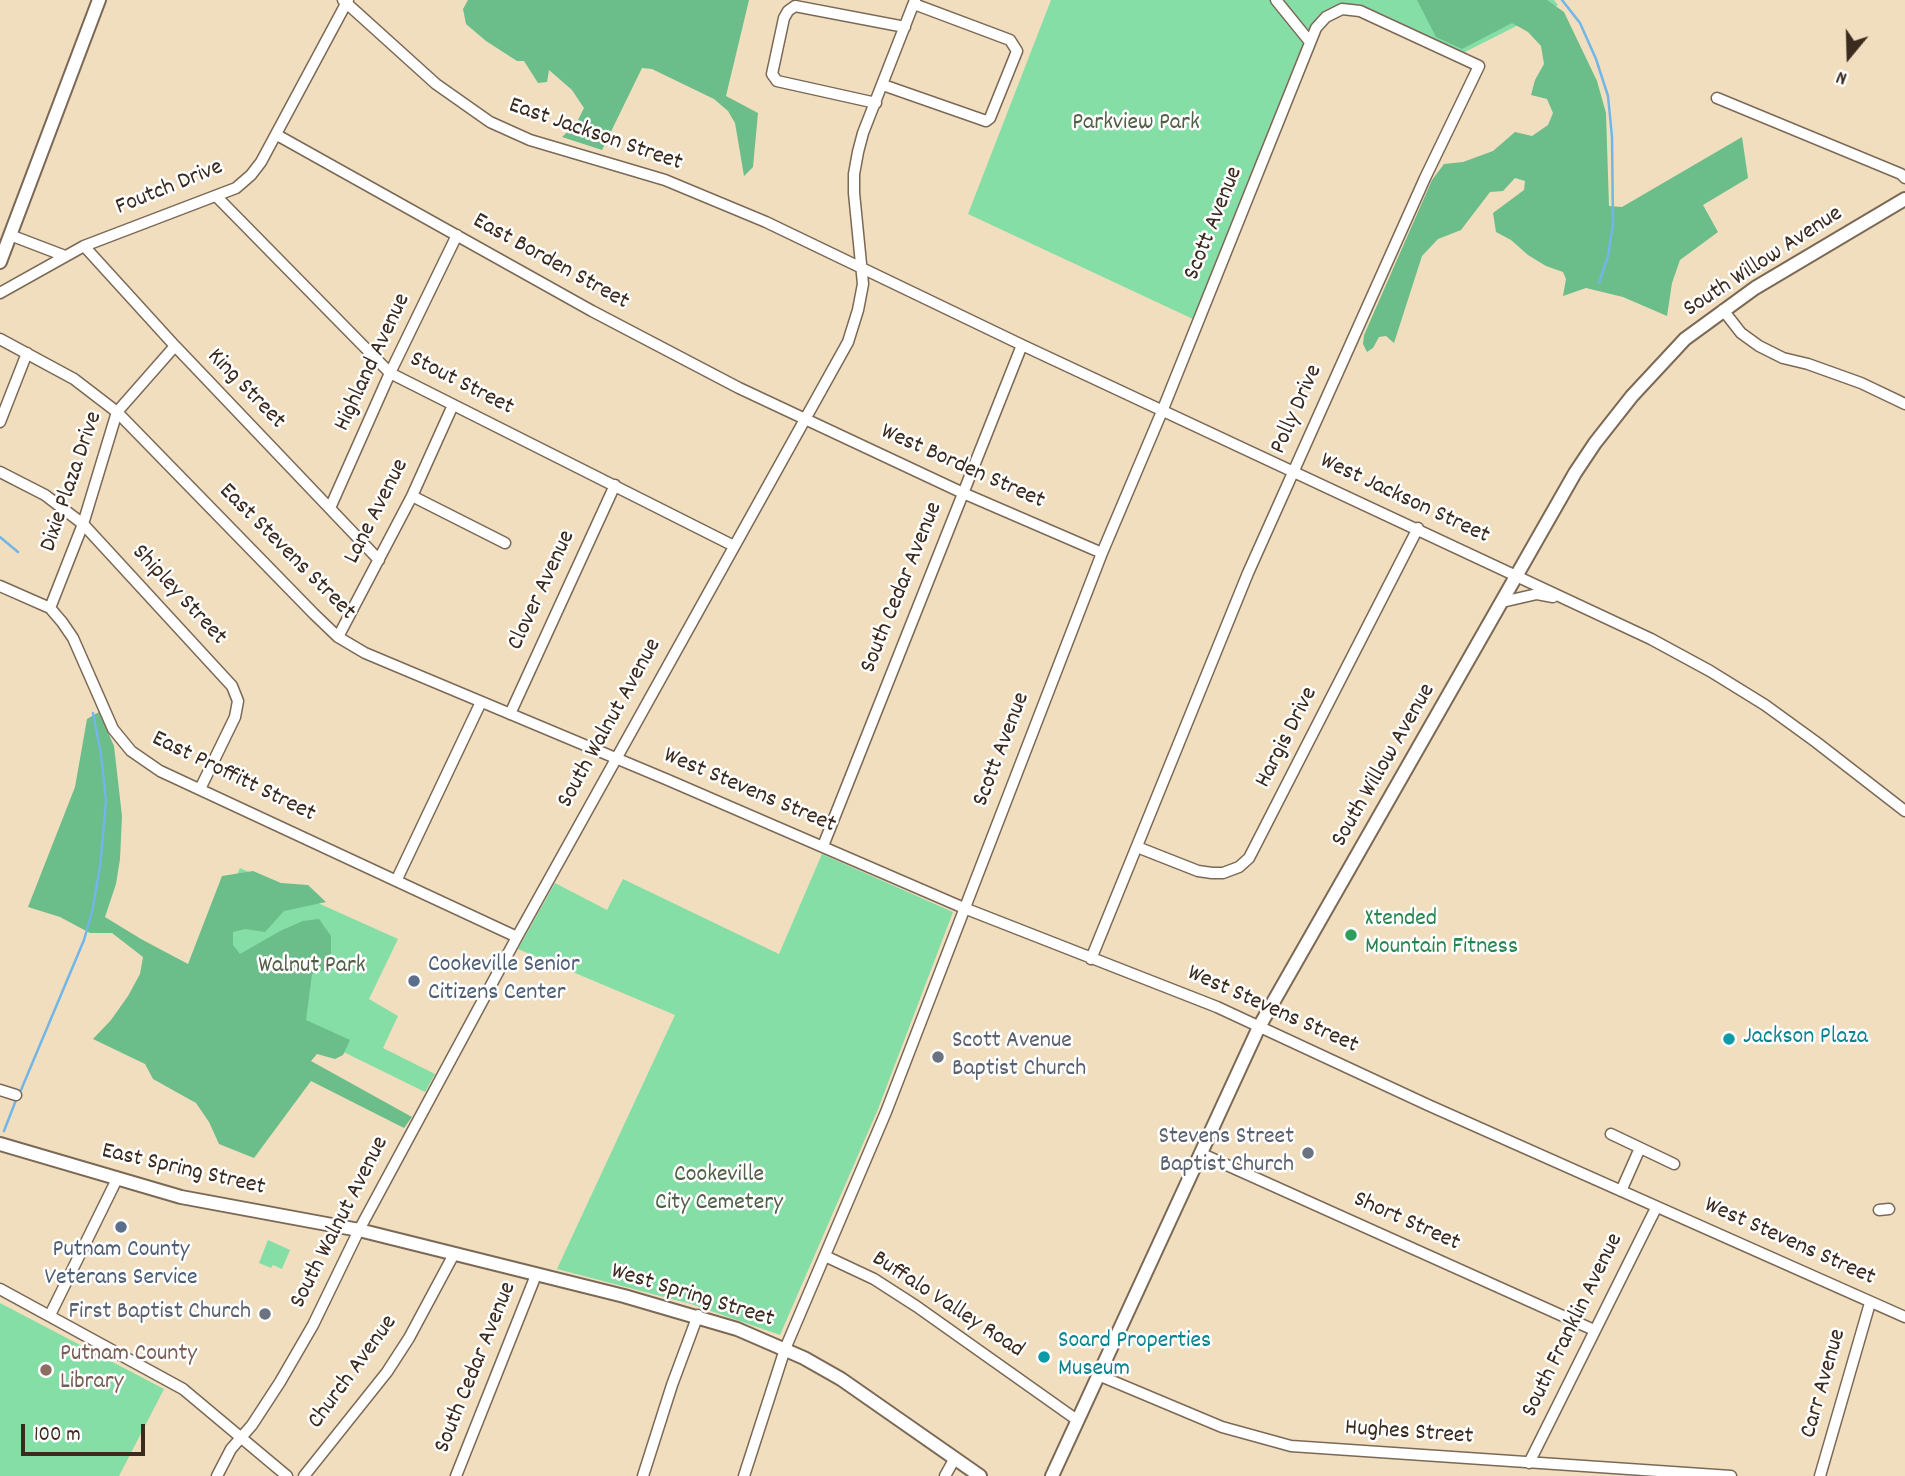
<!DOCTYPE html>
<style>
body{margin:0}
#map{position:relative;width:1905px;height:1476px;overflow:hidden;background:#f1debf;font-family:Dekko,sans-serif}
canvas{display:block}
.north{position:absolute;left:1814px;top:21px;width:70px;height:70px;-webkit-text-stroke:5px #fff;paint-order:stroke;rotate:199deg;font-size:19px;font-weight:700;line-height:28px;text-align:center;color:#3b2a1e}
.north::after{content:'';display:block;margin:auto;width:24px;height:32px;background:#3b2a1e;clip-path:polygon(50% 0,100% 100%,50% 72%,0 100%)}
.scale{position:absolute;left:21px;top:1424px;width:124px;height:32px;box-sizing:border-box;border:4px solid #3b2a1e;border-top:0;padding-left:9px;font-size:21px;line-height:24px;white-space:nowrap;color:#3b2a1e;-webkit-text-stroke:5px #fff;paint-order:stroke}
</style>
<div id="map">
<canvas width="1905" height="1476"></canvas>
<div class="north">N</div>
<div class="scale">100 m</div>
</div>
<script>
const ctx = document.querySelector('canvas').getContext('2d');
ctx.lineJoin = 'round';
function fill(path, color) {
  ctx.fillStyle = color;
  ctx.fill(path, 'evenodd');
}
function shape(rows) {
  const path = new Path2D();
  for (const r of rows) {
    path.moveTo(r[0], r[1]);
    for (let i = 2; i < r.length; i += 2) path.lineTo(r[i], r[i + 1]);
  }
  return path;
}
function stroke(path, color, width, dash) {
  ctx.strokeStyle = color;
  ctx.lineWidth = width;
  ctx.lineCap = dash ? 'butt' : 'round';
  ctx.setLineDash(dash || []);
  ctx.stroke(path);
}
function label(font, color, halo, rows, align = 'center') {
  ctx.font = font + ' Dekko,sans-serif';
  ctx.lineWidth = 5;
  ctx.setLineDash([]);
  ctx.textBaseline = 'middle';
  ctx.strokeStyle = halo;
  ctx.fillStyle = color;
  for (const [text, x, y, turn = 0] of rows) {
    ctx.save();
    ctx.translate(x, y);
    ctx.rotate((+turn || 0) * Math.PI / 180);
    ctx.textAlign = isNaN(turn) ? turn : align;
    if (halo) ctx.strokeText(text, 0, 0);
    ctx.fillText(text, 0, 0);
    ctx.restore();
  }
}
fill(shape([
 [1051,0,1554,0,1558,5,1463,53,1363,8,1343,4,1324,11,1310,26,1193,319,968,214],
 [822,854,953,912,878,1109,780,1335,691,1304,557,1269,675,1015,518,949,555,883,607,910,623,879,779,954],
 [240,868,398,939,369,999,398,1016,383,1048,435,1074,425,1092,191,977],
 [268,1240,290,1250,282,1269,273,1265,271,1268,259,1263],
 [0,1303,164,1389,119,1476,0,1476]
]), '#84dea5');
fill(shape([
 [468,0,749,0,726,96,758,113,753,167,744,176,735,123,728,111,714,99,652,69,642,68,602,150,562,137,576,124,584,108,572,90,549,70,547,82,538,83,524,61,517,61,486,41,466,24,463,9],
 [1417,0,1547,0,1564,12,1597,81,1606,113,1609,206,1622,207,1742,137,1748,178,1703,205,1718,232,1680,260,1672,283,1667,316,1623,297,1586,288,1563,296,1566,279,1563,272,1546,266,1528,255,1511,240,1496,232,1493,213,1524,190,1525,181,1515,178,1503,191,1490,192,1461,230,1438,239,1422,256,1394,343,1386,336,1379,337,1373,348,1367,352,1363,344,1364,335,1432,180,1444,164,1463,162,1493,151,1515,132,1532,136,1548,125,1553,113,1547,99,1531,95,1535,80,1544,64,1541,46,1528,32,1512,23,1462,49,1436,37],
 [99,712,114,746,122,816,120,859,116,884,105,917,141,939,188,964,222,876,253,871,281,883,308,885,326,902,284,911,265,932,245,929,233,932,233,945,240,954,282,930,303,921,319,919,331,936,331,956,325,970,312,974,306,1020,350,1040,343,1055,335,1059,317,1054,311,1061,412,1117,404,1128,311,1081,254,1158,219,1144,209,1122,196,1103,153,1079,145,1064,93,1039,111,1020,128,996,140,974,143,957,112,933,90,933,60,917,28,907,75,787,87,719]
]), '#6bbd8a');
stroke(shape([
 [1562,0,1580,23,1596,59,1608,96,1612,137,1613,225,1608,256,1599,283],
 [0,537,18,552],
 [21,1090,84,940,92,912,100,867,106,801,101,754,93,713],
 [4,1131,16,1100]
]), '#72b6e8', 2.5);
const minor = shape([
 [343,0,436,84,490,122,530,140,665,180,766,222,1022,345,1651,639,1710,671,1765,705,1816,742,1905,811],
 [1276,0,1310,42],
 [883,85,986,121,990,118,1017,51,1010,40,914,4],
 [1717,98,1901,174,1905,178],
 [876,103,777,81,772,74,784,18,788,11,795,6,905,27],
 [277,135,592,311,739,388,963,493,1102,553],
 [216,196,390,373,734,546],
 [10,235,65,256],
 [84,246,175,346,379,560],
 [0,293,84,246,236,188,251,175,261,162,348,0],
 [1723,310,1741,333,1759,346,1783,358,1808,364,1861,383,1905,404],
 [0,339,74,379,117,412,314,614,338,637,365,653,668,780,964,908,1217,1007,1428,1105,1905,1317],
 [0,422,27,353],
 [0,472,45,495,83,524,232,686,238,701,235,717,200,789],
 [412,496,505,543],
 [330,508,390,373,457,235],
 [0,586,50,608,62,622,73,638,113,729,131,751,160,771,517,937],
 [1502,602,1537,594,1553,597],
 [50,608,83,524,117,412,175,346],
 [338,637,412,496,453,405],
 [510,714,615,485],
 [823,846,1022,345],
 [1137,847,1198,871,1212,873,1223,873,1239,867,1249,858,1418,528],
 [397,879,481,702],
 [0,1090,16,1095],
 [1611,1134,1674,1164],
 [1200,1153,1594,1330],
 [1621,1191,1640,1148],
 [1879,1210,1889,1209],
 [825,1256,874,1279,916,1306,1077,1420],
 [0,1289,183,1389,287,1476],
 [50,1315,117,1179],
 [1098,1375,1222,1427,1291,1446,1731,1476],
 [1529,1463,1656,1208],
 [217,1476,231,1449,252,1425,280,1382,313,1325,359,1230,517,937,848,342,858,310,863,284,854,193,854,174,858,152,863,133,915,0],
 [304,1476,387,1372,409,1338,454,1254],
 [456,1476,536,1275],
 [643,1476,672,1385,698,1315],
 [744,1476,785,1349,886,1112,1102,553,1163,409,1316,28,1326,17,1342,9,1360,11,1479,66,1425,178,1248,573,1091,959],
 [945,1476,955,1458],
 [1820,1476,1870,1303]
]);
const major = shape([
 [0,262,99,0],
 [0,1144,181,1197,359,1230,624,1296,737,1329,804,1358,841,1379,980,1476],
 [1052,1476,1259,1027,1575,473,1595,443,1632,396,1685,339,1755,288,1905,199]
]);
stroke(minor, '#7b6956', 13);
stroke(major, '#7b6956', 16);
stroke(minor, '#fff', 10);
stroke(major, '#fff', 12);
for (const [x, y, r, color] of [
 [1351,935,7,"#2e9e5b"],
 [414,981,7,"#5c6f8a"],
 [1729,1039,7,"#0f9aa8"],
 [938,1057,7,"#6b7280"],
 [1308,1153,7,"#6b7280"],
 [121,1227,7,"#5c6f8a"],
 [265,1314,7,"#6b7280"],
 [1044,1357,7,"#0f9aa8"],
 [46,1370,7,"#8d6e63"]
]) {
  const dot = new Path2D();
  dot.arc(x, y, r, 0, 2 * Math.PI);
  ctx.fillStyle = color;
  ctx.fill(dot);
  stroke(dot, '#fff', 2.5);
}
label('24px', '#516046', '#fff', [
 ["Parkview Park",1136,125],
 ["Walnut Park",312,968],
 ["Cookeville",719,1177],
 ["City Cemetery",719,1205]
]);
label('24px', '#3b2a1e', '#fff', [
 ["East Jackson Street",595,136,19],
 ["Foutch Drive",170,189,-22],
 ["Scott Avenue",1215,224,-68],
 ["East Borden Street",550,263,29],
 ["South Willow Avenue",1764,263,-33],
 ["Highland Avenue",374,363,-65],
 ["Stout Street",461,385,27],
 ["King Street",245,390,46],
 ["Polly Drive",1298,410,-66],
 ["West Borden Street",962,468,24],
 ["Dixie Plaza Drive",73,482,-71],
 ["West Jackson Street",1404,500,25],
 ["Lane Avenue",378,512,-63],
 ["East Stevens Street",286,553,45],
 ["South Cedar Avenue",903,588,-68],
 ["Clover Avenue",543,591,-65],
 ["Shipley Street",178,596,47],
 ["South Walnut Avenue",611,724,-61],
 ["Hargis Drive",1288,738,-63],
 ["Scott Avenue",1003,750,-69],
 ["South Willow Avenue",1385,766,-60],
 ["East Proffitt Street",233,778,26],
 ["West Stevens Street",749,792,23],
 ["West Stevens Street",1272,1011,24],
 ["East Spring Street",183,1171,13],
 ["South Walnut Avenue",341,1223,-63],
 ["Short Street",1406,1223,24],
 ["West Stevens Street",1789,1243,24],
 ["West Spring Street",692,1297,17],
 ["Buffalo Valley Road",947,1306,33],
 ["South Franklin Avenue",1574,1326,-64],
 ["South Cedar Avenue",477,1368,-68],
 ["Church Avenue",354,1373,-54],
 ["Carr Avenue",1825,1384,-74],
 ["Hughes Street",1409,1434,4]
]);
label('24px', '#27864d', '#fff', [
 ["Xtended",1365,921],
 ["Mountain Fitness",1365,949]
], 'left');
label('24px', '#4e5e75', '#fff', [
 ["Cookeville Senior",428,967],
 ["Citizens Center",428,995],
 ["Putnam County",121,1252,"center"],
 ["Veterans Service",121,1280,"center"]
], 'left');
label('24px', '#0d838f', '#fff', [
 ["Jackson Plaza",1743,1039],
 ["Soard Properties",1058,1343],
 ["Museum",1058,1371]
], 'left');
label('24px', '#5b616d', '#fff', [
 ["Scott Avenue",952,1043,"left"],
 ["Baptist Church",952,1071,"left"],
 ["Stevens Street",1294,1139],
 ["Baptist Church",1294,1167],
 ["First Baptist Church",251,1314]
], 'right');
label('24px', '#785e54', '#fff', [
 ["Putnam County",60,1356],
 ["Library",60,1384]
], 'left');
</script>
